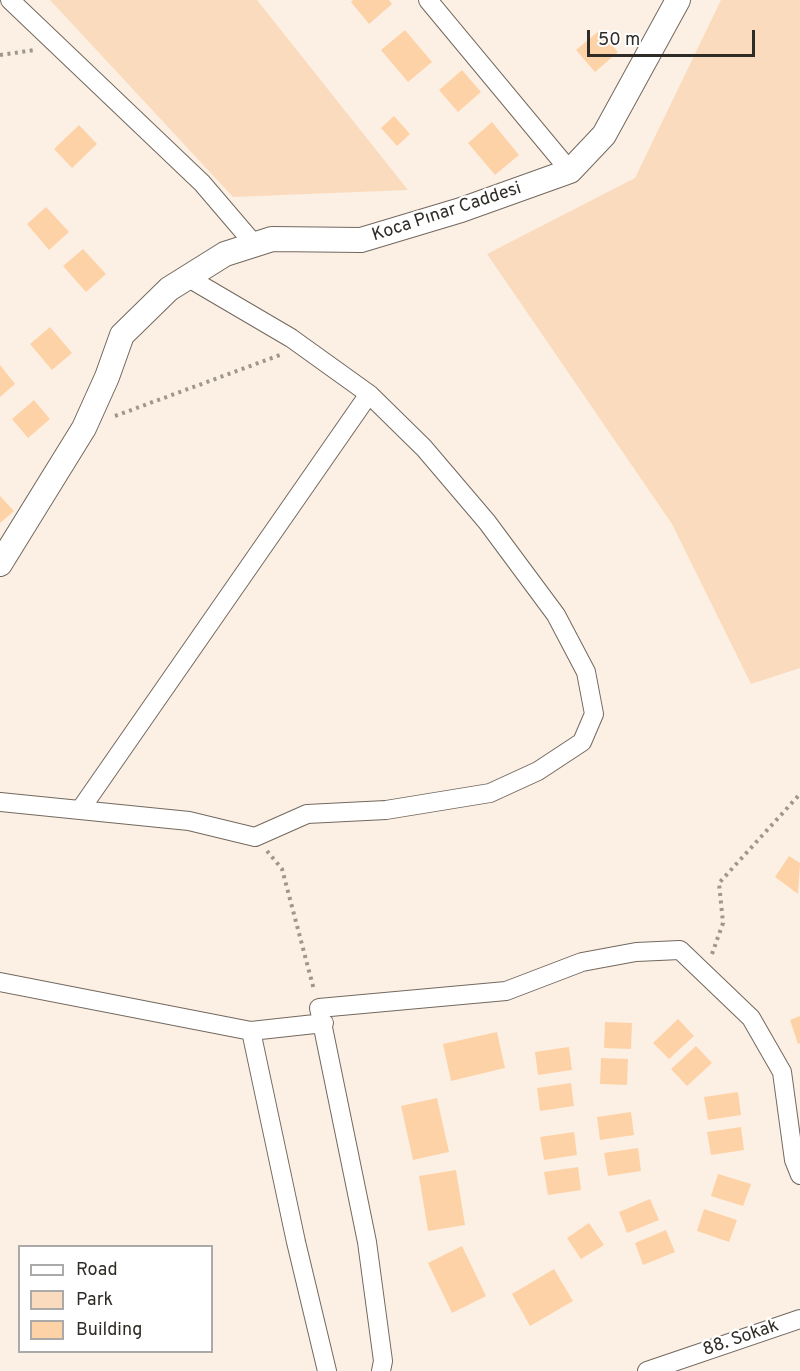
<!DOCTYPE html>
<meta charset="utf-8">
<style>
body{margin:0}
#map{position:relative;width:800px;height:1371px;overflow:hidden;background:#fcf0e4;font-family:Overpass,sans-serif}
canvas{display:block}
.legend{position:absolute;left:18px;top:1245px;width:195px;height:108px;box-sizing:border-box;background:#fff;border:2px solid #acaaa8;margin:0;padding:8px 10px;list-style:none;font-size:18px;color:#2f2b26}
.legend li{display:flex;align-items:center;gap:12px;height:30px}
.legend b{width:30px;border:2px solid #acaaa8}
.scale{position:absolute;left:587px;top:30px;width:168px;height:27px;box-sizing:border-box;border:3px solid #2f2b26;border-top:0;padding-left:8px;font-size:18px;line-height:21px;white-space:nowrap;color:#2f2b26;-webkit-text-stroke:4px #fff;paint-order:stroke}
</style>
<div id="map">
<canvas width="800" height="1371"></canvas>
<ul class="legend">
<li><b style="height:8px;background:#fff"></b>Road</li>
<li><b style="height:16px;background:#fadbbd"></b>Park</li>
<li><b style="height:16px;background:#fed2a7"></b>Building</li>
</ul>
<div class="scale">50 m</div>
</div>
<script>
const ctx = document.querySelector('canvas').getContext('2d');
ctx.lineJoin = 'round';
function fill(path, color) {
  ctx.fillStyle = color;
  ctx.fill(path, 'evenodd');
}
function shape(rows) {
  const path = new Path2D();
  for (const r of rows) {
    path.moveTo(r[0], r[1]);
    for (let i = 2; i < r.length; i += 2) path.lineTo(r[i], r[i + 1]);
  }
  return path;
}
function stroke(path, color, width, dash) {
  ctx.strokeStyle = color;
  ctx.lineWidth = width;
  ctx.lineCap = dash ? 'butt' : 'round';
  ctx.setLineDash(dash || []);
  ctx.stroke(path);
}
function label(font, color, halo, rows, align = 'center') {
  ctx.font = font + ' Overpass,sans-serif';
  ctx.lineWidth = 5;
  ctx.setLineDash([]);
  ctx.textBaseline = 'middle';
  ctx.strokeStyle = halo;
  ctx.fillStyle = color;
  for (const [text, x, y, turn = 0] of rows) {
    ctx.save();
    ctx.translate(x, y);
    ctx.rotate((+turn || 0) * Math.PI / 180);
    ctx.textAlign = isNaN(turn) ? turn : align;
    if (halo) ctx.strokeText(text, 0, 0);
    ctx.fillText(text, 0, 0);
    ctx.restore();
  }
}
fill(shape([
 [50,0,257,0,408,190,233,197],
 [721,0,800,0,800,668,751,684,672,524,487,254,635,178]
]), '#fadbbd');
fill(shape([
 [353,0,389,0,392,4,369,24,351,2],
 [405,30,432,62,408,82,381,50],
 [600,30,618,52,595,72,576,50],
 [462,70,481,92,458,112,439,90],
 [394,116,410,134,397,146,381,128],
 [492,122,519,155,495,175,468,143],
 [79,125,97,144,72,168,54,149],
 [46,207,69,232,49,250,27,224],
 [83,249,106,274,86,292,63,266],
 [50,327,72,353,52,370,30,344],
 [0,365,15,384,0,397],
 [34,400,50,419,28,438,12,419],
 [0,496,14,511,0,523],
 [789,856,800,863,798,894,775,877],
 [800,1016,800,1043,798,1044,790,1020],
 [678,1019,694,1036,669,1059,653,1043],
 [605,1022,632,1023,631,1049,604,1048],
 [497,1032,505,1068,451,1081,443,1044],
 [696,1046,712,1063,687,1086,671,1069],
 [569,1047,572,1070,538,1075,535,1052],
 [601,1058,628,1059,627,1085,600,1084],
 [571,1083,574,1106,540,1111,537,1088],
 [738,1092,741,1115,708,1120,704,1097],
 [437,1098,449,1152,413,1160,401,1106],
 [631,1112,634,1135,600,1140,597,1117],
 [741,1127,744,1150,711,1155,707,1132],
 [574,1132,577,1155,544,1160,540,1137],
 [638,1148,641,1171,608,1176,604,1153],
 [578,1167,581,1190,548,1195,544,1172],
 [456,1170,465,1225,428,1231,419,1176],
 [718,1174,751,1184,743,1206,711,1196],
 [650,1199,659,1220,627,1233,619,1212],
 [704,1209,737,1220,729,1242,697,1231],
 [589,1223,604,1245,581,1259,567,1238],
 [666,1230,675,1252,643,1265,635,1243],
 [462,1246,486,1296,452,1313,428,1263],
 [554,1269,573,1301,530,1326,512,1294]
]), '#fed2a7');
const minor = shape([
 [10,0,202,183,255,245],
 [428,0,570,171],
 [0,802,189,821,255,837,307,814,386,810,490,793,538,771,582,742,594,714,586,672,556,615,487,522,424,448,369,394,291,338,187,277],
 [80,810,369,394],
 [0,982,251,1031,324,1023],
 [251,1031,296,1242,327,1371],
 [381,1371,383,1361,367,1242,319,1008,506,991,582,962,636,952,680,950,751,1018,782,1072,794,1160,800,1175],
 [647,1371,800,1319]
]);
const tertiary = shape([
 [0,564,84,428,107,377,122,335,169,289,225,254,272,239,361,240,461,210,570,171,604,135,678,0]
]);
stroke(minor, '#73685e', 20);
stroke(tertiary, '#73685e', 26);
stroke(shape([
 [0,55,35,50],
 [115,416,280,355],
 [267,851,282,869,314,990],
 [712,954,723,923,719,883,800,794]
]), '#9f968d', 4, [3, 4.5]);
stroke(minor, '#fff', 18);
stroke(tertiary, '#fff', 24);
label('18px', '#2f2b26', '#fff', [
 ["Koca Pınar Caddesi",447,213,-18],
 ["88. Sokak",741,1339,-19]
]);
</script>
